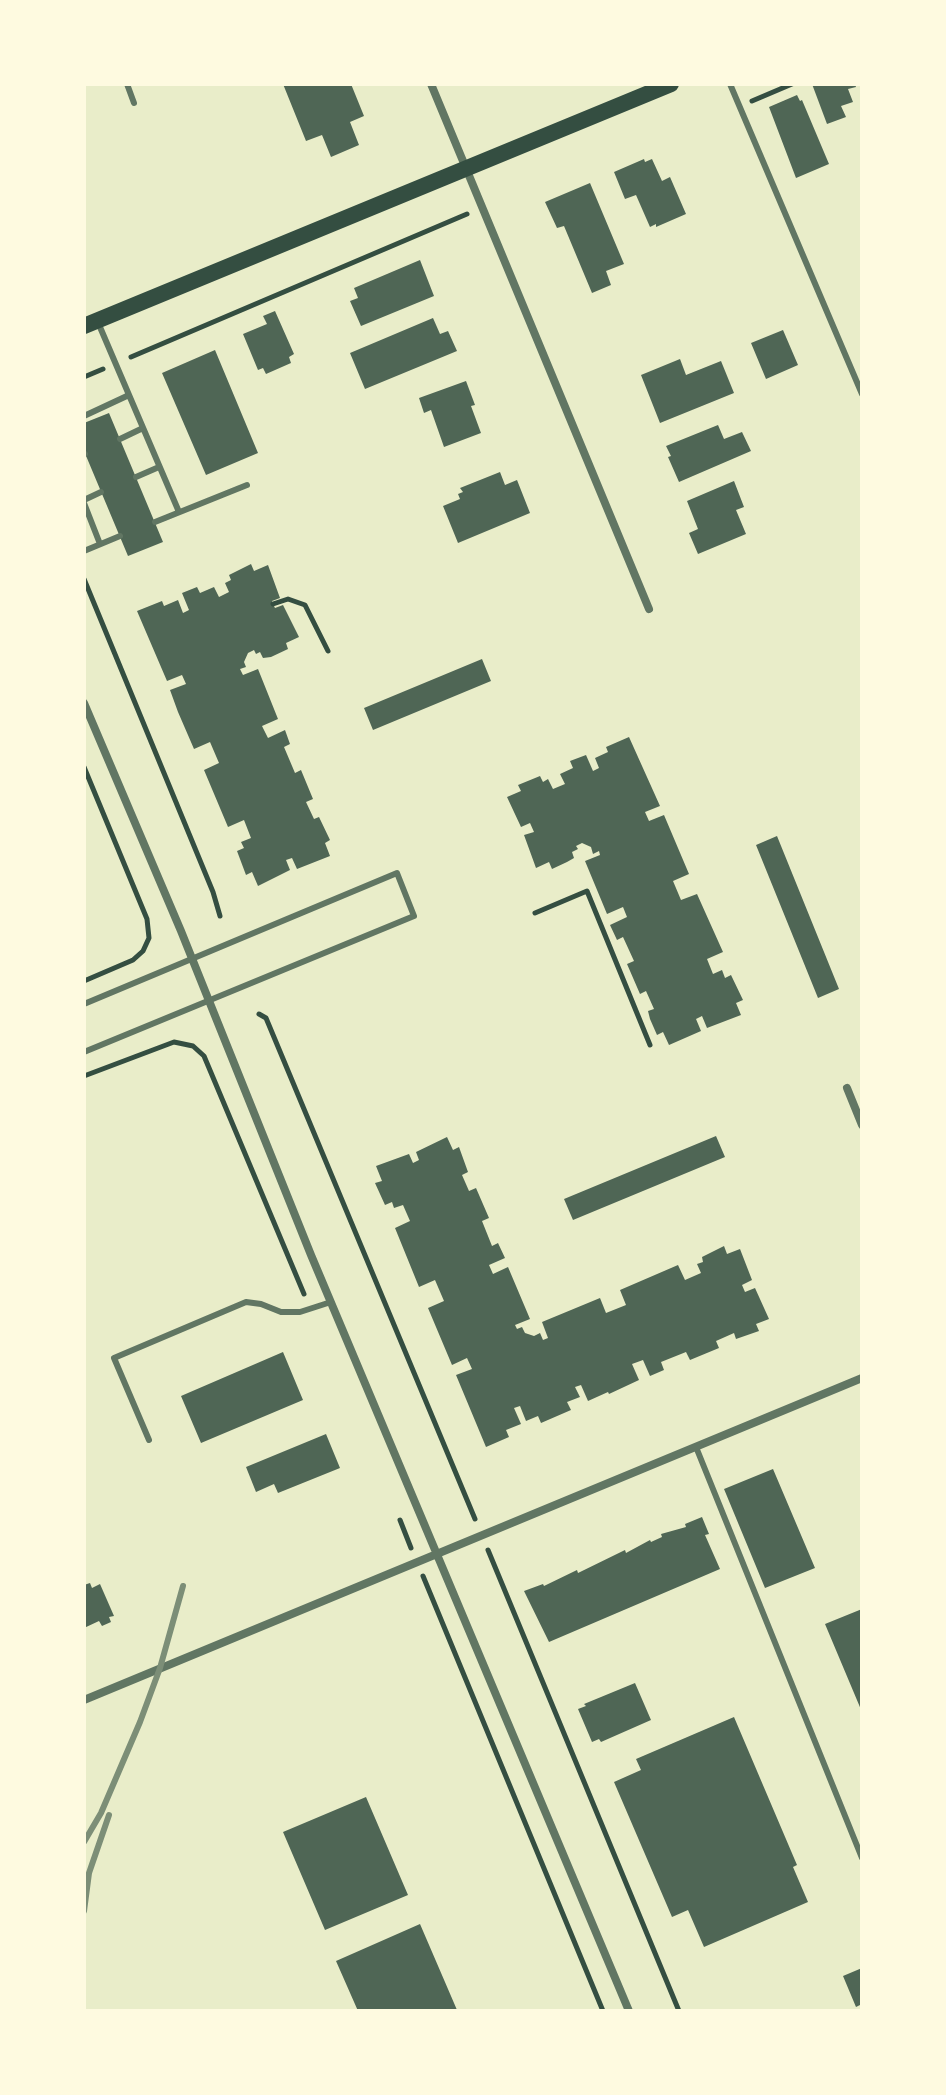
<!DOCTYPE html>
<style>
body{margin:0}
#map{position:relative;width:946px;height:2095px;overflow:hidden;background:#e9edc9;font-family:Barlow,sans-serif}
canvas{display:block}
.frame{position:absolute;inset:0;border:86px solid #fefae0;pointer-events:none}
</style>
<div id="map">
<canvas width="946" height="2095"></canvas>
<div class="frame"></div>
</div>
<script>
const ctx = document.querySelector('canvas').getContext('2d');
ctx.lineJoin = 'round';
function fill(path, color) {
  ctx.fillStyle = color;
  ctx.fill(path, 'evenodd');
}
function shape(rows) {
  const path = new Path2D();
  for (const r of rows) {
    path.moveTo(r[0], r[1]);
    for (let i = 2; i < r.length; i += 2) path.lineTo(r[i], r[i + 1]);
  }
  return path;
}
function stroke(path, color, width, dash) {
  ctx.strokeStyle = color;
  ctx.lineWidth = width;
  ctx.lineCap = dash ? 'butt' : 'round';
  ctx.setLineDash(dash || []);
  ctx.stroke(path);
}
fill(shape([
 [283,84,351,84,364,116,350,122,359,145,331,157,322,135,306,141],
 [812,84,855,84,856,87,848,89,853,102,841,106,846,117,827,124],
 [797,95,800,101,802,100,829,164,796,178,769,107],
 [644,159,645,162,652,159,662,181,670,177,686,214,656,227,656,224,650,227,636,195,625,199,614,172],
 [590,183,624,264,606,271,611,285,592,293,564,226,557,228,545,202],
 [420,260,434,296,361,326,350,301,358,298,354,288],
 [275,311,294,354,289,357,291,363,266,374,263,368,258,370,243,334,267,324,263,316],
 [433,318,440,334,448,331,457,351,365,389,350,353],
 [783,330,798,365,766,379,751,343],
 [215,350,258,453,206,475,162,373],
 [680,359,686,375,721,361,734,393,660,423,641,375],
 [466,381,475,405,471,406,481,433,444,447,431,410,424,413,419,398],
 [109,413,163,542,128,556,84,451,84,423],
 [718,425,724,439,742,432,751,451,679,482,668,457,671,456,666,446],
 [500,472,505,485,517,480,530,513,458,543,443,506,460,499,458,494,463,492,460,488],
 [734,481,744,507,736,510,746,534,698,554,689,533,698,529,687,501],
 [251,564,254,571,268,565,280,598,272,601,273,604,275,608,283,605,299,637,286,643,288,649,271,657,263,658,260,652,256,654,254,650,248,653,244,662,246,667,240,669,243,675,258,669,278,719,262,726,268,738,285,730,290,744,284,747,295,773,301,770,313,799,306,802,314,819,319,817,330,840,325,843,330,856,297,869,292,858,286,860,290,870,258,886,252,872,246,875,237,851,244,848,241,842,251,838,244,820,228,827,204,770,219,763,210,742,194,749,178,712,170,690,186,684,182,675,167,681,137,611,162,601,164,606,178,600,183,613,189,610,182,593,197,587,200,593,214,587,219,597,229,592,225,583,231,580,229,575],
 [482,659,491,681,373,730,364,708],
 [629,737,660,806,645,812,649,821,664,815,689,874,673,881,681,900,697,894,723,952,707,959,713,974,722,970,725,978,731,975,743,1000,736,1003,741,1015,707,1028,702,1016,696,1019,701,1031,669,1045,663,1032,657,1035,650,1019,648,1011,654,1009,646,991,640,994,627,964,634,961,623,937,617,940,610,925,627,917,623,907,607,914,585,861,600,855,599,851,593,854,591,847,582,843,576,846,578,849,572,852,574,858,567,862,552,869,549,862,536,868,524,835,534,832,530,823,521,827,507,797,521,791,518,785,540,776,543,782,548,779,553,789,565,784,560,774,573,768,570,761,586,755,593,771,599,768,595,758,608,752,606,747],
 [777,836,839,989,818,998,756,845],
 [716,1136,725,1157,573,1220,564,1199],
 [447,1137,453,1150,459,1147,468,1172,462,1175,469,1191,476,1188,489,1218,482,1221,492,1246,498,1243,505,1258,489,1265,493,1274,508,1267,530,1319,515,1325,517,1329,522,1327,525,1333,534,1336,540,1333,543,1340,548,1338,542,1322,600,1298,606,1313,626,1305,620,1290,678,1265,685,1280,701,1273,697,1264,703,1262,702,1257,724,1246,727,1254,740,1249,752,1280,742,1285,745,1292,755,1288,769,1319,756,1324,759,1331,736,1339,734,1333,716,1341,719,1348,690,1360,686,1352,661,1362,664,1370,650,1376,643,1360,632,1364,639,1380,609,1394,608,1392,588,1401,581,1385,575,1387,580,1397,567,1402,571,1410,541,1423,538,1416,526,1421,520,1406,514,1408,521,1424,506,1430,509,1437,486,1447,456,1375,472,1369,467,1358,452,1365,428,1308,444,1301,435,1280,419,1287,395,1228,410,1221,403,1205,394,1208,392,1202,385,1205,375,1183,382,1181,376,1166,409,1154,413,1163,419,1160,416,1152],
 [283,1352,303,1400,201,1443,181,1396],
 [326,1434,340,1468,278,1493,274,1484,256,1492,246,1467],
 [773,1469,815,1568,765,1588,724,1489],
 [702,1517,709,1534,705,1535,720,1569,549,1642,524,1591,543,1584,544,1586,577,1570,578,1573,625,1550,626,1553,650,1540,651,1542,662,1537,661,1534,686,1527,685,1524],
 [90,1583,92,1588,100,1584,114,1616,109,1617,111,1622,102,1626,99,1621,84,1628,84,1585],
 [862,1609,862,1712,825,1624],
 [635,1683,651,1720,601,1742,599,1739,592,1742,578,1709,586,1706,584,1704],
 [734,1717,797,1865,793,1867,808,1902,704,1947,688,1910,672,1917,614,1782,641,1770,636,1759],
 [366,1797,408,1895,325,1930,283,1832],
 [420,1924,457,2010,358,2011,336,1961],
 [862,1968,862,2004,856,2007,843,1976]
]), '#4f6655');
stroke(shape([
 [752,101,792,84],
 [131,357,467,214],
 [84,377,103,369],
 [84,579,213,892,220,916],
 [273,604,288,599,305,605,328,651],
 [84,767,147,919,149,938,143,951,133,960,84,981],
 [535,913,587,891,650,1045],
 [259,1014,266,1018,475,1519],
 [84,1076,174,1042,193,1046,204,1056,304,1294],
 [400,1520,411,1548],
 [488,1550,679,2011],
 [423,1576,603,2011]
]), '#344e41', 5);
stroke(shape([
 [127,84,134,103],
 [730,84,862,394],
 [97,320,179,512],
 [84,416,129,395],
 [120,439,143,428],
 [84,455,85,454],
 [136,477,159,467],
 [84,500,101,492],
 [84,503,100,544],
 [155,522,247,485],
 [84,551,120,536],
 [84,1004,397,873,414,916,84,1052],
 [149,1440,114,1358,246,1302,261,1304,281,1312,300,1312,331,1302],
 [696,1447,862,1858]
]), '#617663', 6);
stroke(shape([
 [431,84,649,609],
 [84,703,181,931,311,1255,629,2011],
 [847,1088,862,1125],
 [84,1700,862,1378]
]), '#617663', 8);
stroke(shape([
 [84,326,671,84]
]), '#344e41', 16);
stroke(shape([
 [84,1842,101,1813,140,1722,160,1668,183,1586],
 [84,1911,89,1873,109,1815]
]), '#7c8e77', 6);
</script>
